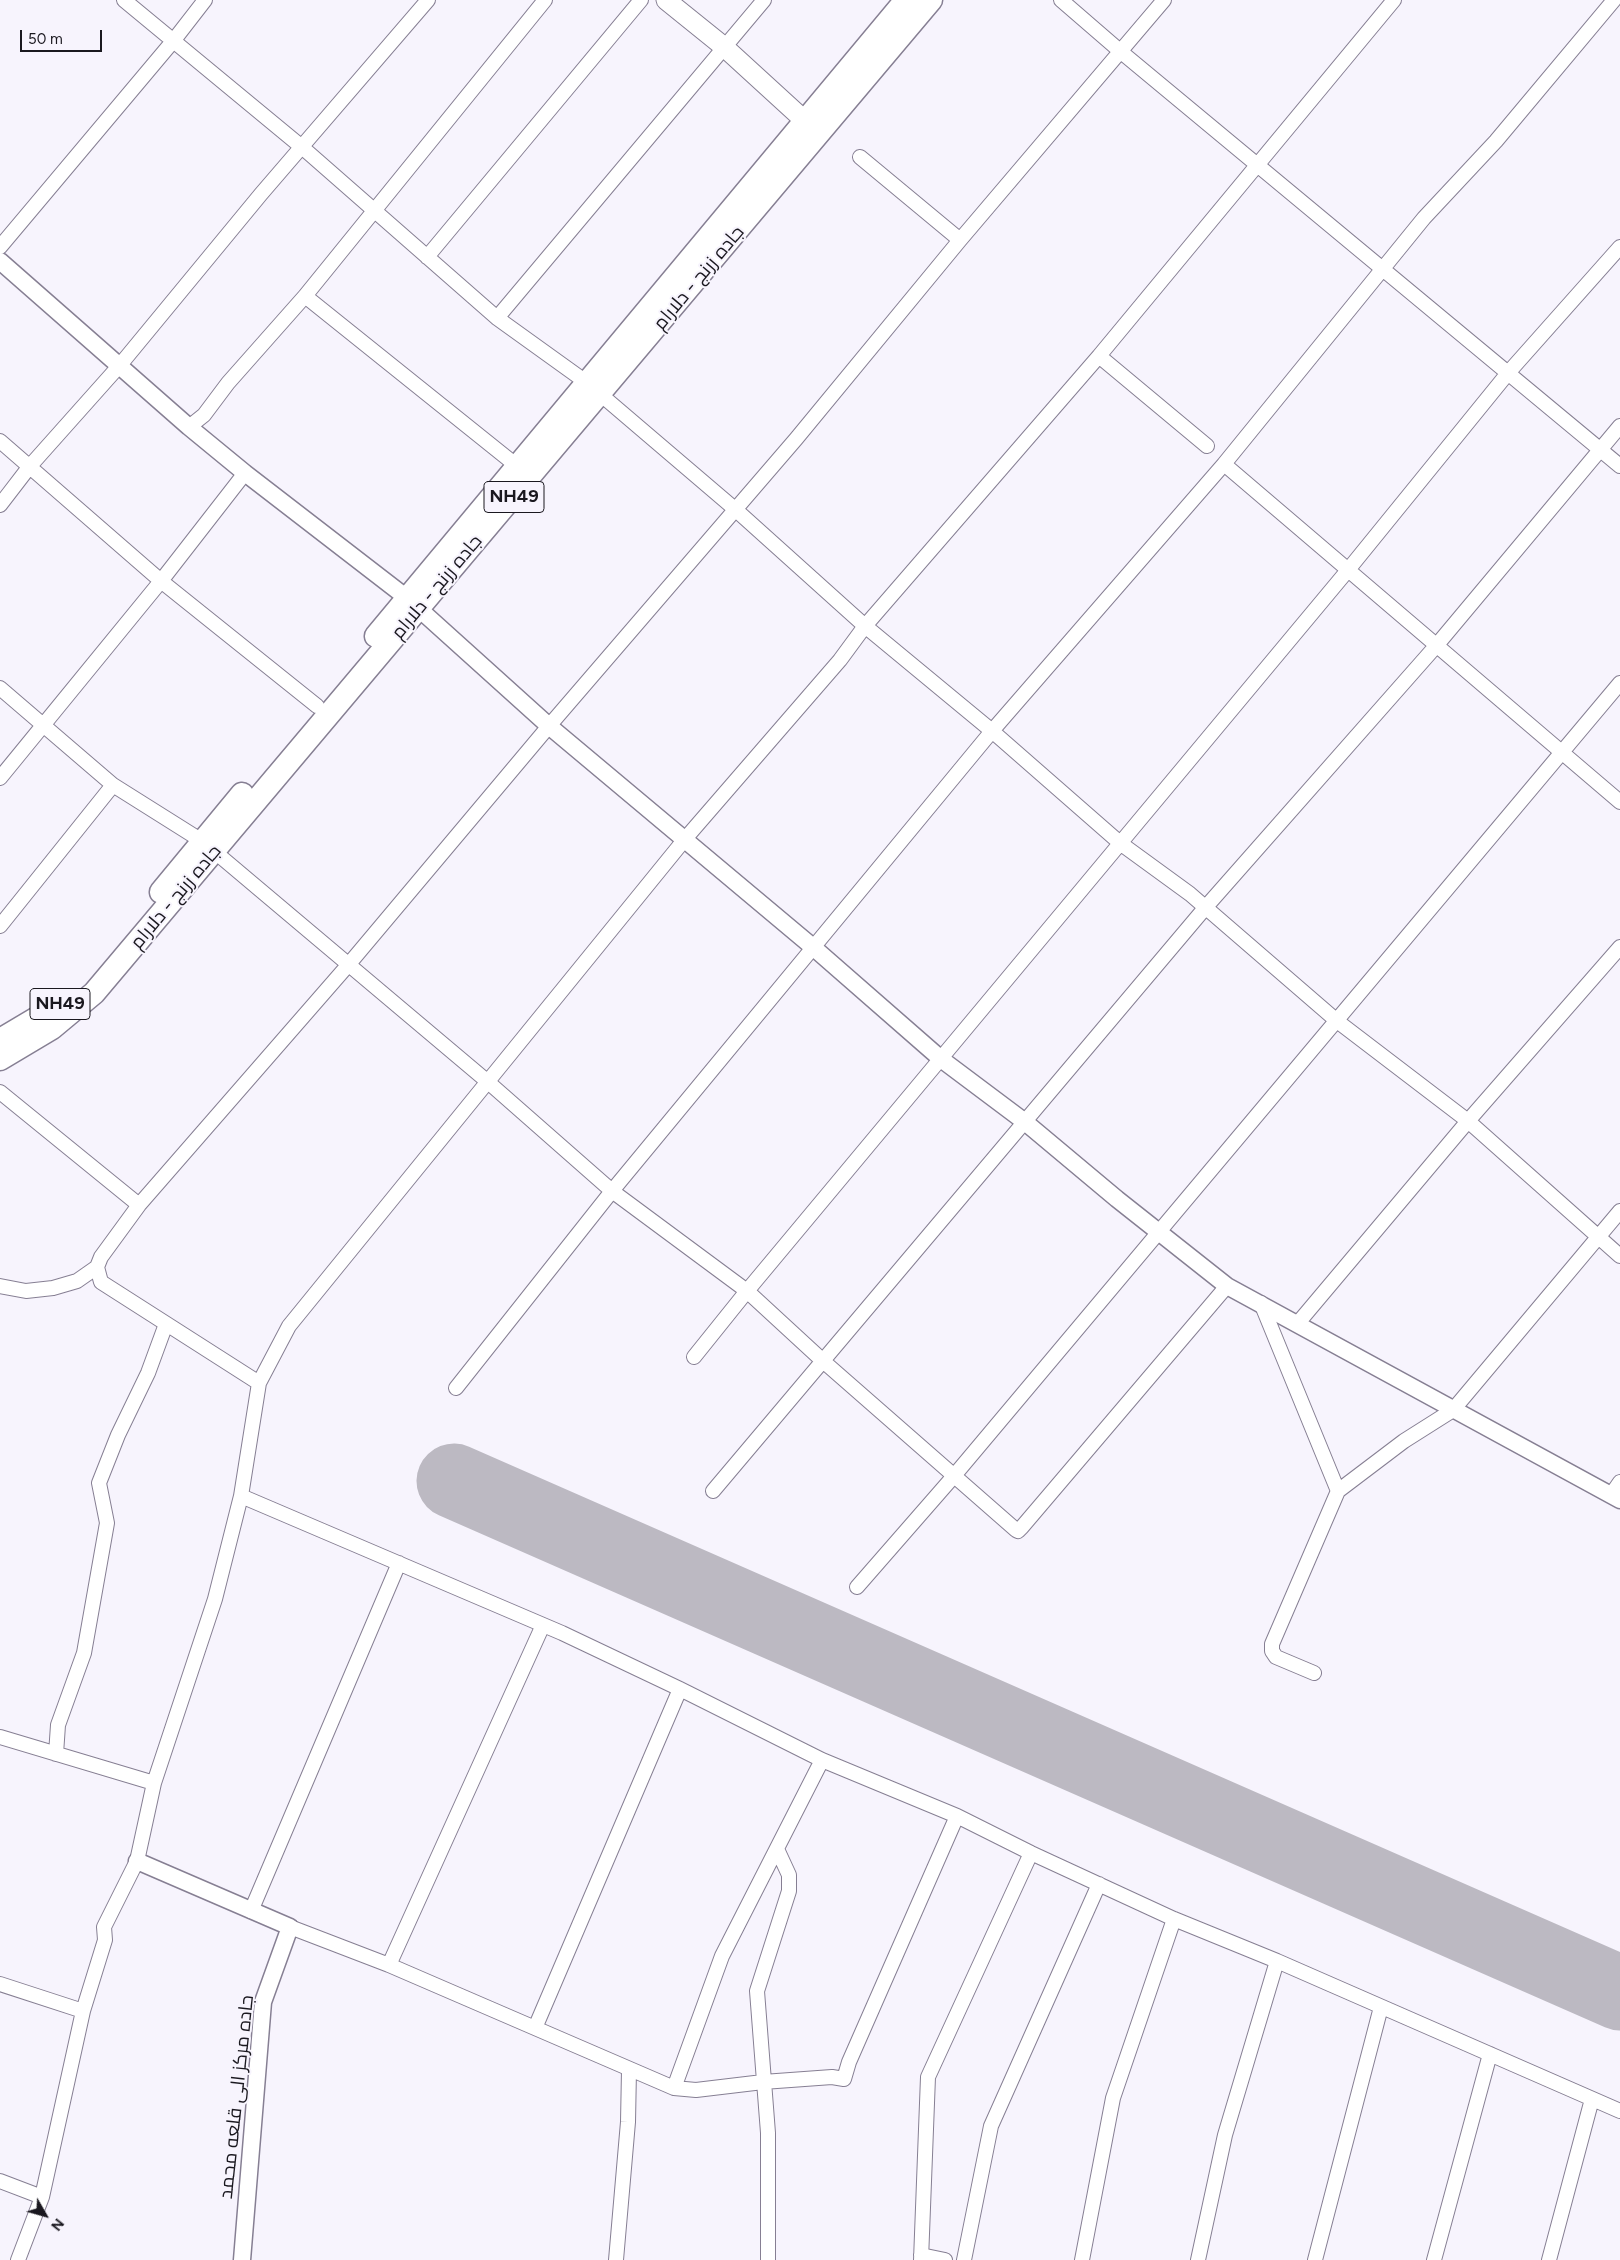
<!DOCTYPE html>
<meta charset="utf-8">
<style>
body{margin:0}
#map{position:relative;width:1620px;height:2260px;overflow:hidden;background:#f7f4fd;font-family:Figtree,sans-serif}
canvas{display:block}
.north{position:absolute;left:20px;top:2190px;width:50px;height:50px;-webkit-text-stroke:4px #f7f4fd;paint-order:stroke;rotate:128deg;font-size:14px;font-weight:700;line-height:20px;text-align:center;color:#1a181f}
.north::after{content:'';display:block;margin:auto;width:18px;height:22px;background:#1a181f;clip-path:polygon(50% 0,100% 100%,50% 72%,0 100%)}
.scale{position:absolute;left:20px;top:30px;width:82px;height:22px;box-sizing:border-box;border:2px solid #1a181f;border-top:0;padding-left:6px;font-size:15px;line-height:18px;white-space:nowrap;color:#1a181f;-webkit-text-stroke:4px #f7f4fd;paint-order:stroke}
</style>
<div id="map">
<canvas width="1620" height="2260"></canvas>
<div class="north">N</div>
<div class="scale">50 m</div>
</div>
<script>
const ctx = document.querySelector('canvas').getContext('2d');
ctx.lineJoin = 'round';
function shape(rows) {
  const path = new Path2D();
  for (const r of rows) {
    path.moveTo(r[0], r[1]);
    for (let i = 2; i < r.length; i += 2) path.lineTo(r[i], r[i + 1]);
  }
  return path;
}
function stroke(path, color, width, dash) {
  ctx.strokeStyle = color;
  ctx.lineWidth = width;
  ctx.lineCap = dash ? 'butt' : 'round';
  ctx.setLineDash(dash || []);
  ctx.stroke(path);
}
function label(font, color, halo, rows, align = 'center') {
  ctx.font = font + ' Figtree,Cairo,sans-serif';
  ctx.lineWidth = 4;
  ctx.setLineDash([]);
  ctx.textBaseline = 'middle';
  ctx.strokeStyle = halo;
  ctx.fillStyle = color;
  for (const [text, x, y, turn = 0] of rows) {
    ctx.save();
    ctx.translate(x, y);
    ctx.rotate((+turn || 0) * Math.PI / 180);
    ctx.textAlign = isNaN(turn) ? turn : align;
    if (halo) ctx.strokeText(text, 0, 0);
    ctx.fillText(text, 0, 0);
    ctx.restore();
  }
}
stroke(shape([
 [454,1481,1620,1993]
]), '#bcb9c2', 75);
const minor = shape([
 [124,0,303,148,497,318,586,382,736,510,865,626,992,731,1120,843,1190,894,1337,1021,1468,1121,1620,1256],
 [1061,0,1120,51,1620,466],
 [860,157,960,240],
 [0,247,174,40,205,0],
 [427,257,641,0],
 [305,296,517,466],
 [497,318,764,0],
 [1099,356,1207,446],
 [189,427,204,415,228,383,305,296,545,0],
 [0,441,161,581,317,706],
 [1224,464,1620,802],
 [0,505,30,466,120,365,261,194,428,0],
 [0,688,113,785,202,841,488,1082,612,1191,747,1291,823,1361,1016,1530,1018,1531,1022,1527,1227,1286],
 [0,778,161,581,245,473],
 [0,926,113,785],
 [0,1092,139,1205],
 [0,1286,26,1291,53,1288,77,1281,97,1267],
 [1261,1303,1338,1491,1272,1644,1272,1651,1276,1657,1314,1673],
 [1298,1323,1468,1121,1620,947],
 [694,1357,747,1291,1348,570,1508,373,1620,247],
 [259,1383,101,1282,97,1267,101,1257,139,1205,349,964,549,726,796,439,960,240,1164,0],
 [456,1388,612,1191,992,731,1224,464,1424,218,1496,141,1614,0],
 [713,1491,1205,908,1436,646,1620,426],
 [1338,1491,1404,1441,1453,1410,1620,1211],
 [1611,1495,1620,1482],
 [241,1496,562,1633,680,1689,822,1760,957,1816,1031,1853,1174,1919,1277,1961,1620,2111],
 [857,1587,953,1477,1620,683],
 [0,1737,154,1783],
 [56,1754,58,1725,84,1653,107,1523,99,1483,118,1435,148,1373,166,1324],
 [251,1911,399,1563],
 [290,1927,389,1965,674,2088,696,2090,763,2082,832,2077,844,2079,849,2062,957,1816],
 [389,1965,543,1625],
 [0,1984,83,2011],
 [535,2028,680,1689],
 [674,2088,722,1956,822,1760],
 [0,2181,42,2197],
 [921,2255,945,2260],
 [18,2260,42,2197,83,2011,105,1940,104,1927,137,1861,154,1783,215,1599,241,1496,259,1383,289,1326,685,839,840,660,865,626,1099,356,1394,0],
 [616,2260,628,2122,629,2070],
 [768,2260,768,2133,757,1991,789,1891,789,1875,777,1849],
 [921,2260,928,2077,1031,1853],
 [964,2260,991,2126,1099,1884],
 [1082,2260,1113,2098,1174,1919],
 [1198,2260,1225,2135,1277,1961],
 [1315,2260,1381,2007],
 [1434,2260,1490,2054],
 [1549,2260,1592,2099]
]);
const tertiary = shape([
 [0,261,189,427,245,473,407,598,549,726,814,948,941,1059,1025,1122,1117,1199,1227,1286,1620,1500],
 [137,1861,290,1927,263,2002,242,2260]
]);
const secondary = shape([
 [666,0,723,46,816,131]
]);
const trunk = shape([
 [376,636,906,0],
 [161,892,242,794],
 [0,1040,59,1005],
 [0,1059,52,1028,94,993,931,0]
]);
stroke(minor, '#867f93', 16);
stroke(tertiary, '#867f93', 19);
stroke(secondary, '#867f93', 21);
stroke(trunk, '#867f93', 25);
stroke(minor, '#fff', 14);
stroke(tertiary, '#fff', 16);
stroke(secondary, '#fff', 19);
stroke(trunk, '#fff', 22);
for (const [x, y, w] of [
 [514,497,60],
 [60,1004,60]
]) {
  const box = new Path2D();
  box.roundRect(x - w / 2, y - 15.5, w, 31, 4);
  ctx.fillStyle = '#f7f4fd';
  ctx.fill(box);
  stroke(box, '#1a181f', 1);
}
label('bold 18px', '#1a181f', null, [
 ["NH49",514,497],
 ["NH49",60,1004]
]);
label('19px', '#1a181f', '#f7f4fd', [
 ["جاده زرنج - دلارام",699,278,-50],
 ["جاده زرنج - دلارام",437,587,-50],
 ["جاده زرنج - دلارام",176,897,-50],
 ["جاده مرکز الی قلعه محمد",237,2097,-84]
]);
</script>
